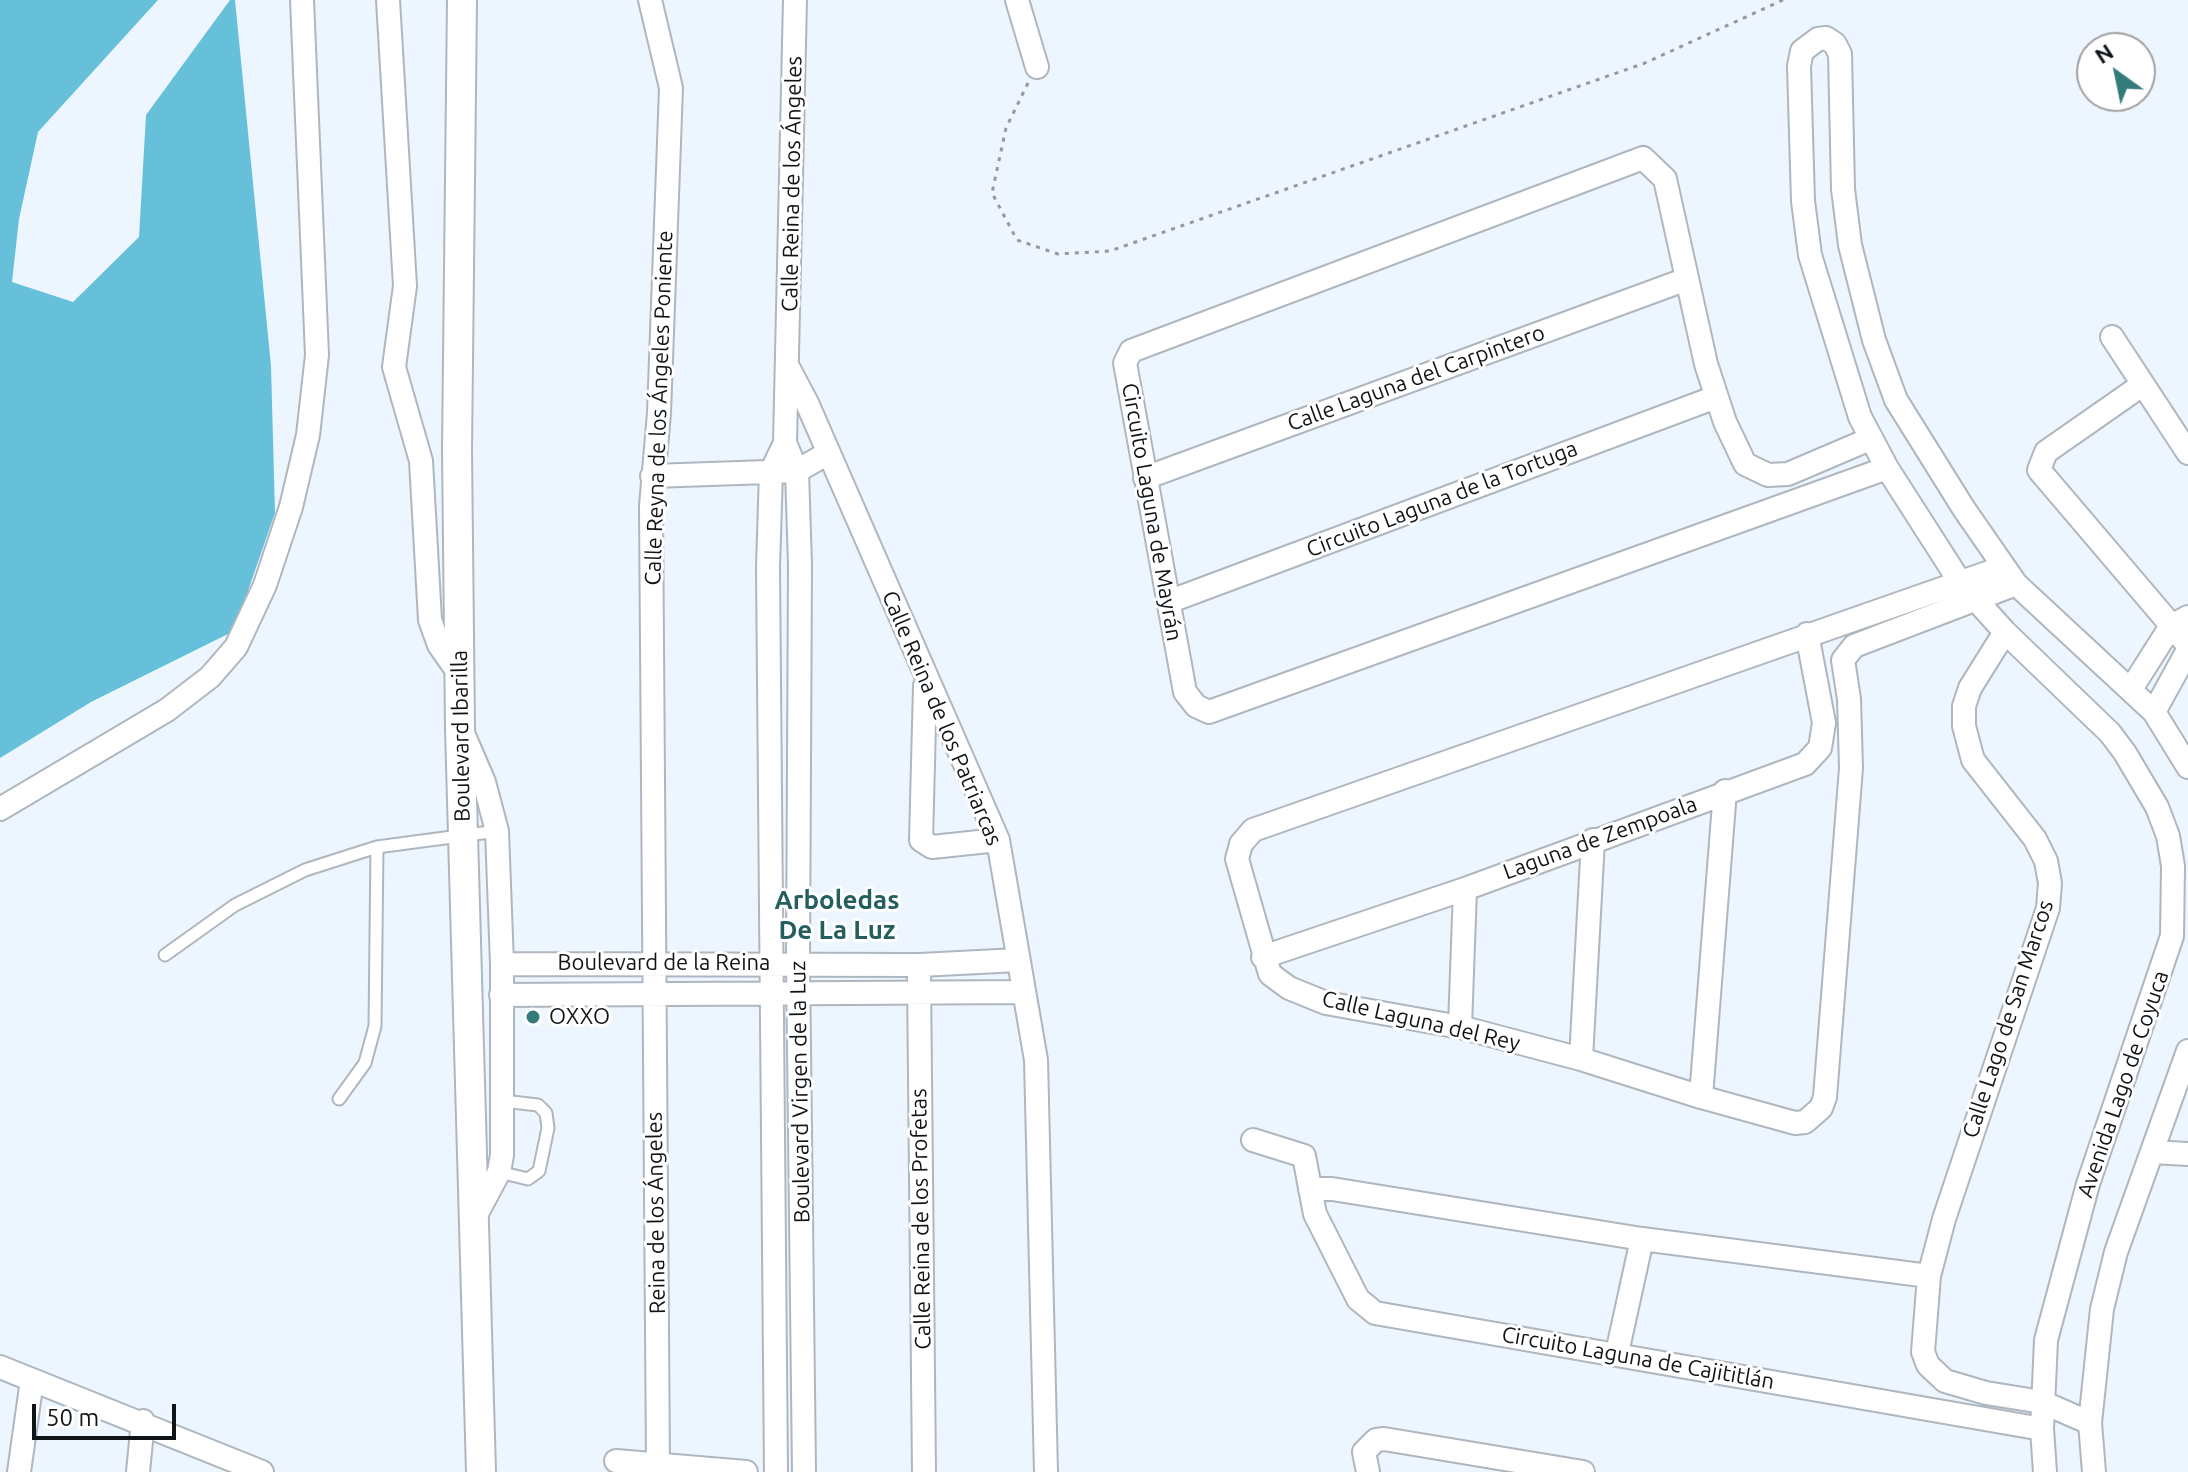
<!DOCTYPE html>
<meta charset="utf-8">
<style>
body{margin:0}
#map{position:relative;width:2188px;height:1472px;overflow:hidden;background:#edf6ff;font-family:Ubuntu,sans-serif}
canvas{display:block}
.north{position:absolute;left:2076px;top:32px;width:80px;height:80px;box-sizing:border-box;background:#fff;border:2px solid #a0a1a2;border-radius:50%;rotate:327deg;font-size:22px;font-weight:700;line-height:32px;text-align:center;color:#111417}
.north::after{content:'';display:block;margin:auto;width:28px;height:36px;background:#337c7b;clip-path:polygon(50% 0,100% 100%,50% 72%,0 100%)}
.scale{position:absolute;left:32px;top:1404px;width:144px;height:36px;box-sizing:border-box;border:4px solid #111417;border-top:0;padding-left:10px;font-size:24px;line-height:28px;white-space:nowrap;color:#111417;-webkit-text-stroke:6px #fff;paint-order:stroke}
</style>
<div id="map">
<canvas width="2188" height="1472"></canvas>
<div class="north">N</div>
<div class="scale">50 m</div>
</div>
<script>
const ctx = document.querySelector('canvas').getContext('2d');
ctx.lineJoin = 'round';
function fill(path, color) {
  ctx.fillStyle = color;
  ctx.fill(path, 'evenodd');
}
function shape(rows) {
  const path = new Path2D();
  for (const r of rows) {
    path.moveTo(r[0], r[1]);
    for (let i = 2; i < r.length; i += 2) path.lineTo(r[i], r[i + 1]);
  }
  return path;
}
function stroke(path, color, width, dash) {
  ctx.strokeStyle = color;
  ctx.lineWidth = width;
  ctx.lineCap = dash ? 'butt' : 'round';
  ctx.setLineDash(dash || []);
  ctx.stroke(path);
}
function label(font, color, halo, rows, align = 'center') {
  ctx.font = font + ' Ubuntu,sans-serif';
  ctx.lineWidth = 6;
  ctx.setLineDash([]);
  ctx.textBaseline = 'middle';
  ctx.strokeStyle = halo;
  ctx.fillStyle = color;
  for (const [text, x, y, turn = 0] of rows) {
    ctx.save();
    ctx.translate(x, y);
    ctx.rotate((+turn || 0) * Math.PI / 180);
    ctx.textAlign = isNaN(turn) ? turn : align;
    if (halo) ctx.strokeText(text, 0, 0);
    ctx.fillText(text, 0, 0);
    ctx.restore();
  }
}
fill(shape([
 [0,0,158,0,38,132,19,219,12,282,73,302,139,237,146,115,230,0,235,0,271,366,275,513,234,631,91,702,0,758]
]), '#67c0d9');
const service = shape([
 [165,955,235,905,305,870,377,847,497,831],
 [339,1099,365,1063,375,1026,377,847],
 [499,1172,528,1179,539,1171,548,1128,546,1113,538,1105,503,1101]
]);
const minor = shape([
 [388,0,405,286,394,367,421,461,430,620,439,645,460,675],
 [650,0,671,88,659,413,651,506,658,1463],
 [1017,0,1037,67],
 [2112,337,2188,453],
 [789,369,807,403,998,840,1036,1060,1046,1472],
 [2142,385,2046,452,2039,470,2188,645],
 [1870,439,1788,474,1768,475,1745,464,1725,422,1706,364,1665,179,1643,158,1131,351,1125,363,1185,692,1196,706,1209,712,1887,468],
 [785,443,797,471,800,565,798,963,804,1472],
 [652,476,797,471,828,453],
 [1145,478,1687,279],
 [2004,567,1253,830,1241,844,1237,859,1270,974,1289,988,1326,1003,1460,1027,1581,1059,1701,1097,1795,1123,1805,1122,1821,1108,1825,1097,1851,768,1849,699,1843,660,1854,646,2016,584],
 [1168,602,1716,397],
 [2005,632,1970,688,1964,706,1964,726,1973,760,2035,839,2046,861,2050,883,2048,908,1944,1219,1929,1276,1923,1352,1928,1365,1945,1381,1986,1393,2042,1402,2090,1423],
 [925,686,921,840,932,847,998,840],
 [2131,689,2171,626,2188,617],
 [2154,712,2188,650],
 [462,731,484,782,497,831,502,964,502,1155,499,1172,475,1217],
 [0,809,167,710,210,677,236,647,265,585,291,507,308,435,317,355,302,0],
 [1263,957,1465,889,1805,764,1820,748,1824,723,1807,634],
 [502,964,920,965,1018,960],
 [919,978,924,1472],
 [501,995,1024,992],
 [1460,1027,1465,889],
 [1581,1059,1593,840],
 [1701,1097,1725,791],
 [1253,1140,1304,1156,1315,1214,1358,1299,1375,1313,2042,1429],
 [2152,1152,2188,1154],
 [1310,1189,1332,1189,1642,1239,1929,1276],
 [1617,1353,1642,1239],
 [0,1367,262,1472],
 [616,1461,746,1472],
 [19,1472,32,1380],
 [138,1472,143,1421],
 [776,1472,768,567,771,472,785,443,795,0],
 [1368,1472,1364,1452,1376,1440,1384,1439,1583,1472],
 [2045,1472,2042,1429,2046,1340,2088,1184,2172,936,2173,866,2168,836,2157,807,2125,753,2110,733,2005,632,1960,582,1887,468,1860,417,1810,255,1803,201,1799,66,1802,51,1818,39,1826,38,1835,44,1840,54,1843,189,1850,245,1874,340,1896,400,1964,509,2016,584,2154,712,2188,767],
 [2094,1472,2090,1423,2102,1309,2116,1252,2188,1051]
]);
const tertiary = shape([
 [462,0,457,449,460,729,481,1472]
]);
stroke(service, '#aeb7bf', 15);
stroke(minor, '#aeb7bf', 26);
stroke(tertiary, '#aeb7bf', 32);
stroke(shape([
 [1028,83,1006,128,992,193,1017,240,1058,254,1110,251,1645,63,1783,0]
]), '#92999f', 3, [4, 6]);
stroke(service, '#fff', 11);
stroke(minor, '#fff', 22);
stroke(tertiary, '#fff', 28);
for (const [x, y, r, color] of [
 [533,1017,8,"#337c7b"]
]) {
  const dot = new Path2D();
  dot.arc(x, y, r, 0, 2 * Math.PI);
  ctx.fillStyle = color;
  ctx.fill(dot);
  stroke(dot, '#fff', 3);
}
label('22px', '#111417', '#fff', [
 ["Calle Reina de los Ángeles",792,184,-89],
 ["Calle Laguna del Carpintero",1416,378,-20],
 ["Calle Reyna de los Ángeles Poniente",659,408,-88],
 ["Circuito Laguna de la Tortuga",1442,499,-21],
 ["Circuito Laguna de Mayrán",1152,512,80],
 ["Calle Reina de los Patriarcas",942,718,67],
 ["Boulevard Ibarilla",461,736,-91],
 ["Laguna de Zempoala",1600,838,-20],
 ["Boulevard de la Reina",664,963],
 ["Calle Lago de San Marcos",2008,1019,-72],
 ["Calle Laguna del Rey",1421,1021,13],
 ["Avenida Lago de Coyuca",2123,1084,-71],
 ["Boulevard Virgen de la Luz",800,1092,-91],
 ["Reina de los Ángeles",656,1213,-91],
 ["Calle Reina de los Profetas",921,1219,-91],
 ["Circuito Laguna de Cajititlán",1638,1358,10]
]);
label('22px', '#111417', '#fff', [
 ["OXXO",549,1017]
], 'left');
label('bold 26px', '#245e5e', '#fff', [
 ["Arboledas",837,900],
 ["De La Luz",837,930]
]);
</script>
